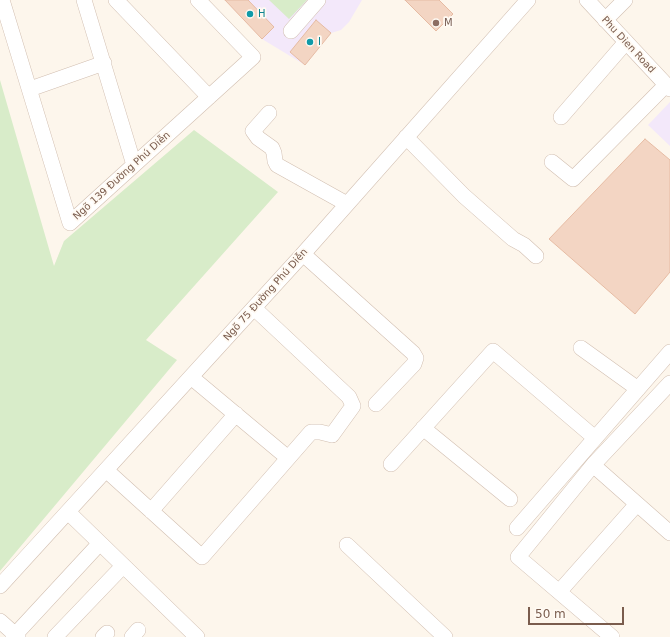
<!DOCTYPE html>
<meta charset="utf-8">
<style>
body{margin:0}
#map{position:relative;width:670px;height:637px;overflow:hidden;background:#fdf6ec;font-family:"DejaVu Sans",sans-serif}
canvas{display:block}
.scale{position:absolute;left:528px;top:607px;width:96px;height:18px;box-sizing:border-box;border:2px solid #7a5c4d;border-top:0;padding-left:5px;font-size:12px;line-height:14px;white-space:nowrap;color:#7a5c4d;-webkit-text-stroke:3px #fffaf3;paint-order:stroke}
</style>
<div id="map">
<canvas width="670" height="637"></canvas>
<div class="scale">50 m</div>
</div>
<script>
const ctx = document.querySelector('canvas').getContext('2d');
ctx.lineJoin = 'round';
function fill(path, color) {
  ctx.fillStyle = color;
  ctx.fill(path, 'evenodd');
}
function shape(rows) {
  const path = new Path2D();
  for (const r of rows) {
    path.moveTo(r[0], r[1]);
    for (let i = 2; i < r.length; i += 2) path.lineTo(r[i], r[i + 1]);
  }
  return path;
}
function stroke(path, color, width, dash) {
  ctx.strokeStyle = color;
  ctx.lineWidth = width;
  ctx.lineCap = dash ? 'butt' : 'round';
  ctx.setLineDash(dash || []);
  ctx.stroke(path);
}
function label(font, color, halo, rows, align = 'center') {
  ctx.font = font + ' "DejaVu Sans",sans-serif';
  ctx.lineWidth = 3.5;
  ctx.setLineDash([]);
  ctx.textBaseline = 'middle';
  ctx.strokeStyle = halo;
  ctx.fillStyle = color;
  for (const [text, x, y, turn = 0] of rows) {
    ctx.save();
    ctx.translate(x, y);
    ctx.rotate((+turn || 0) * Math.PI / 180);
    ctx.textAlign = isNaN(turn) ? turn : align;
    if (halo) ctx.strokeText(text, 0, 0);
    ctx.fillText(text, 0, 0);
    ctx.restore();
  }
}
fill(shape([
 [225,0,362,0,349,22,341,30,331,33,305,65,262,39],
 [670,102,670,146,648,125]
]), '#f3e8fa');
fill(shape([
 [269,0,307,0,289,19],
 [0,80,54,266,64,241,194,130,278,192,146,340,177,360,0,571]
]), '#d8ecc9');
const building = shape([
 [225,0,248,0,274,27,262,39,225,0],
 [405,0,439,0,453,14,436,31,405,0],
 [316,20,331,33,305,65,290,52,316,20],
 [645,139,670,160,670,272,635,314,549,239,645,139]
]);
fill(building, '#f3d5c3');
stroke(building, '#e6bba3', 1);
const minor = shape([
 [2,0,70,223,253,57,198,0],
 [84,0,134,165],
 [116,0,209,97],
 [587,0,670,89],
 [605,20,625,0],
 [291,31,318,0],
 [30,89,104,63],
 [269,113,253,131,258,138,272,148,274,153,275,161,277,165,347,204],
 [561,117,626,42],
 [406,137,464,196,513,239,524,245,536,256],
 [552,162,573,179,666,85],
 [303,254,413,353,416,358,414,364,376,404],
 [581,348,638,389],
 [191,377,288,458],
 [423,428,510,499],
 [391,464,493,351,595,438],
 [593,465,670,383],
 [106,470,202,557,311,432,320,432,332,435,353,406,349,397,254,308],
 [151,511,236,414],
 [68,512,197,637],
 [517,528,670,352],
 [347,545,445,637],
 [0,586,303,254,528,0],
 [559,592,637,504],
 [0,621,18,637],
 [13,637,100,543],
 [55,637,123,566],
 [103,637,107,633],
 [132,637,138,630],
 [612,637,518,557,593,465,670,533]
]);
stroke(minor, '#d1beb0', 16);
stroke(minor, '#fff', 15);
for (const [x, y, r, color] of [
 [250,14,4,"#0f9aa8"],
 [436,23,4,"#8d6e63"],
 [310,42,4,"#0f9aa8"]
]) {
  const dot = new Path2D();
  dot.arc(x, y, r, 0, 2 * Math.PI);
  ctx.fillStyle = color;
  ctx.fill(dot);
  stroke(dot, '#fffaf3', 1.5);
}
label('10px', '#0d838f', '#fffaf3', [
 ["H",258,14],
 ["I",318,42]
], 'left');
label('10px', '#785e54', '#fffaf3', [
 ["M",444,23]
], 'left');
label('10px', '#7a5c4d', '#fffaf3', [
 ["Phu Dien Road",628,45,47],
 ["Ngõ 139 Đường Phú Diễn",122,176,-42],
 ["Ngõ 75 Đường Phú Diễn",266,295,-48]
]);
</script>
